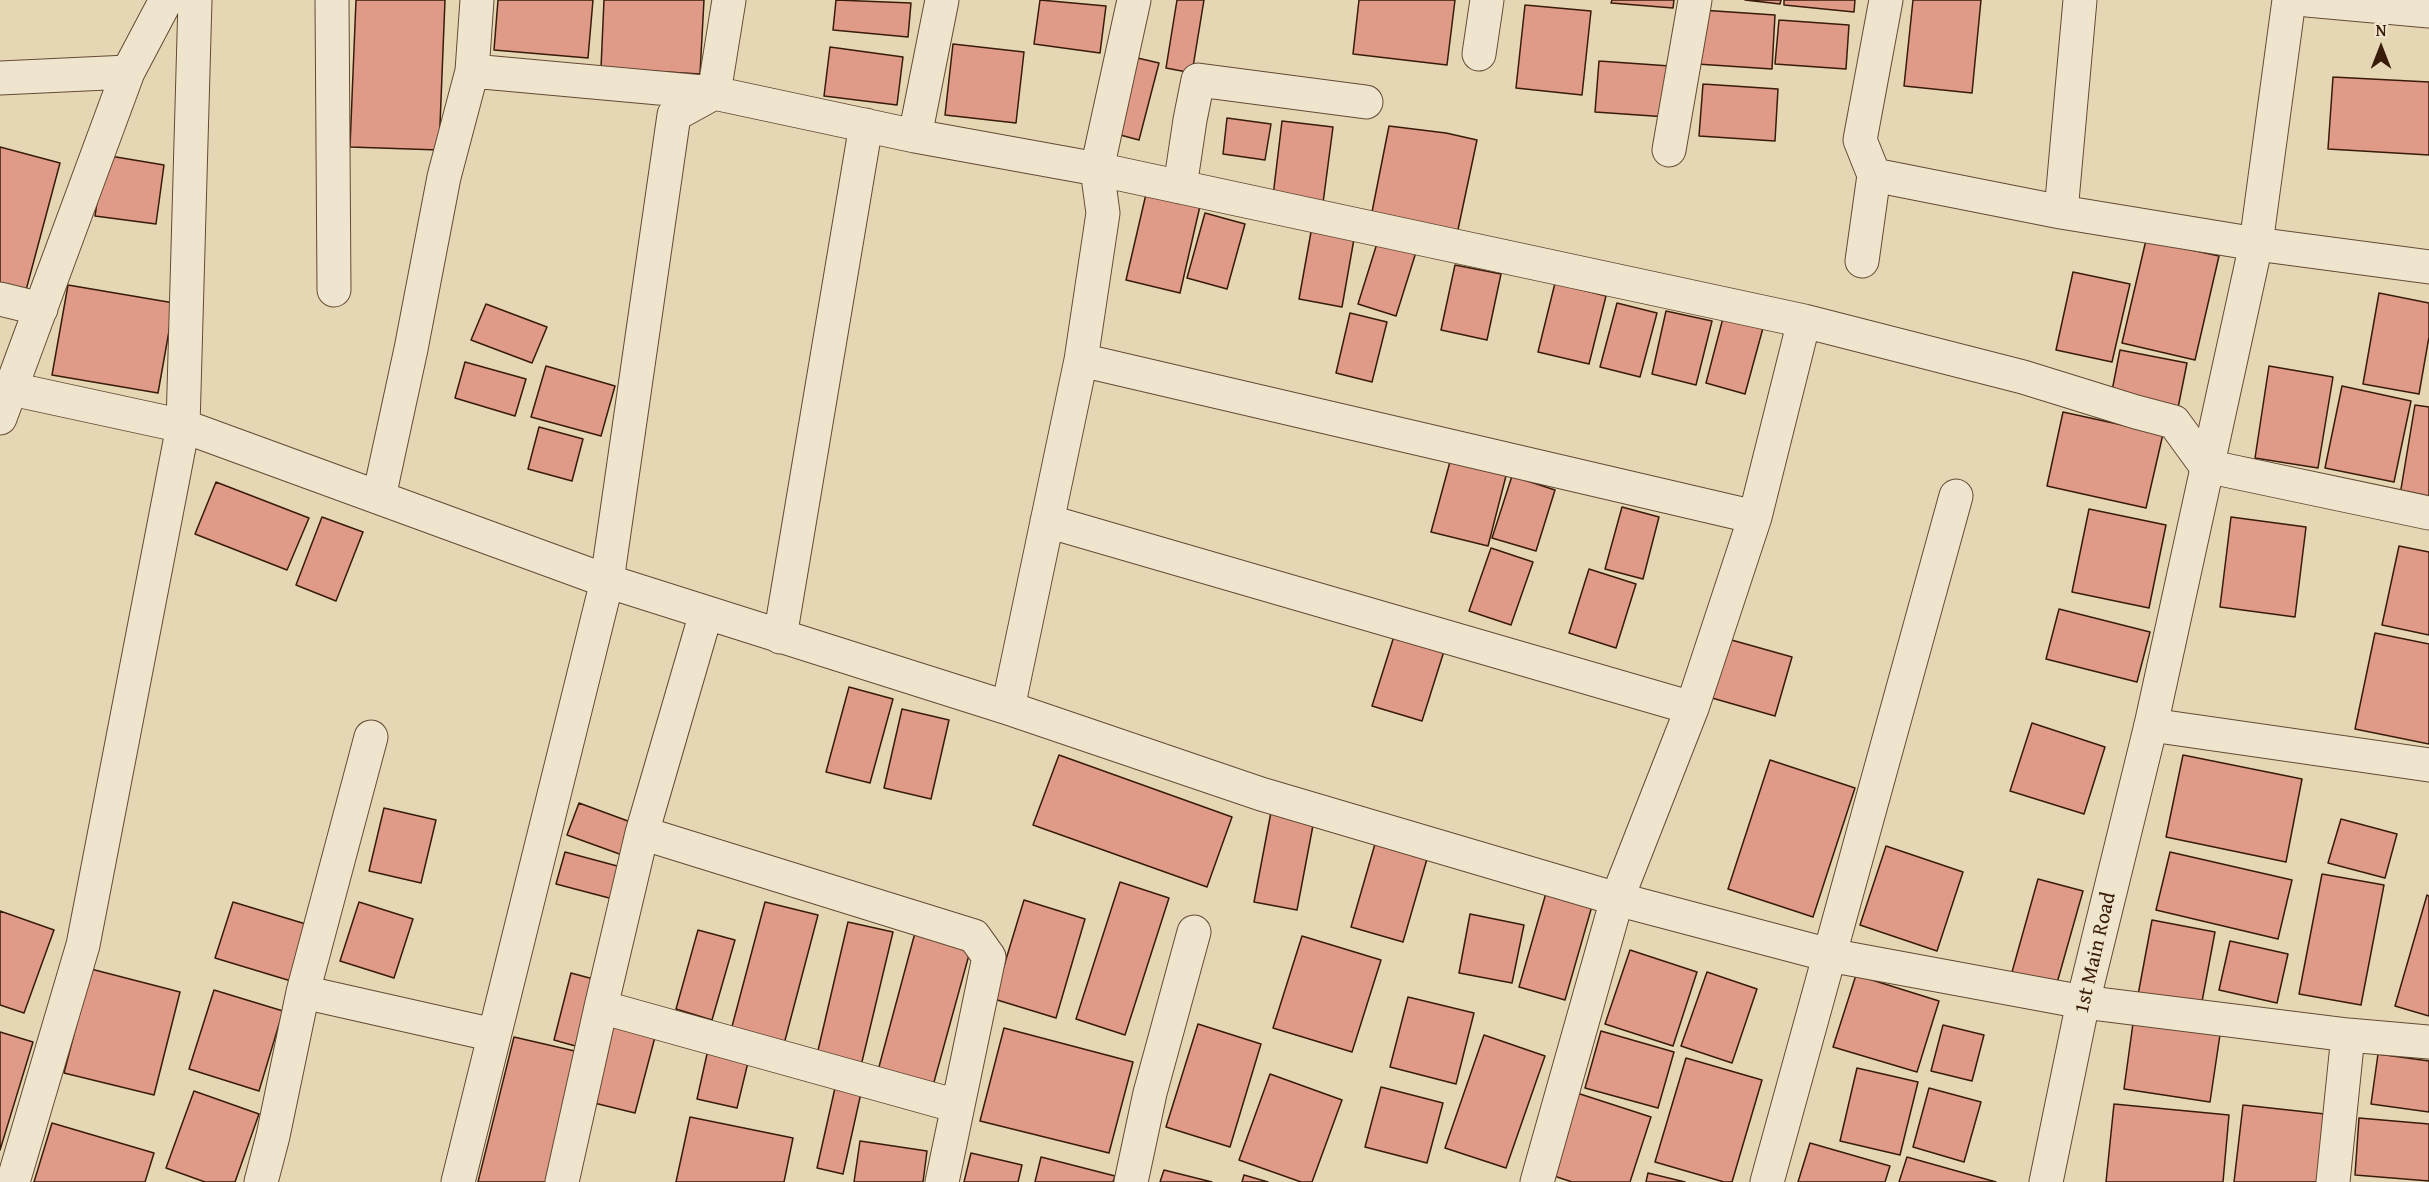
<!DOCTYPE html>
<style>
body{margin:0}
#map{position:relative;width:2429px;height:1182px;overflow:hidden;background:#e6d7b4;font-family:"Gentium Book Plus",serif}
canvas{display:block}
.north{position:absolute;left:2351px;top:18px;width:60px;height:60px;-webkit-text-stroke:4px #efe5ce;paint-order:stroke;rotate:0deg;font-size:16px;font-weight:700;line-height:24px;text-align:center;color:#391b09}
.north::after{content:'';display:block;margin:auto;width:21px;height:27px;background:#391b09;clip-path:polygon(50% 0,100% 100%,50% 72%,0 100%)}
</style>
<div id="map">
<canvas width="2429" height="1182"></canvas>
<div class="north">N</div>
</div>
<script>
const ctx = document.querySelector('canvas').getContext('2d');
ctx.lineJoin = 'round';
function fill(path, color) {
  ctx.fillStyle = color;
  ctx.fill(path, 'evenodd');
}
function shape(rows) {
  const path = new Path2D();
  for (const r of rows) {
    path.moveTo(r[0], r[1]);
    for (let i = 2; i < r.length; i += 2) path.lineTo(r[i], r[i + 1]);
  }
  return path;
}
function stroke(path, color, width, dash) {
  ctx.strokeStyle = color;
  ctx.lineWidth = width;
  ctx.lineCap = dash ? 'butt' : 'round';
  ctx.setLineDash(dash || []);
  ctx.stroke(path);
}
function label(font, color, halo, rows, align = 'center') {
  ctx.font = font + ' "Gentium Book Plus",serif';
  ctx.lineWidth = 4.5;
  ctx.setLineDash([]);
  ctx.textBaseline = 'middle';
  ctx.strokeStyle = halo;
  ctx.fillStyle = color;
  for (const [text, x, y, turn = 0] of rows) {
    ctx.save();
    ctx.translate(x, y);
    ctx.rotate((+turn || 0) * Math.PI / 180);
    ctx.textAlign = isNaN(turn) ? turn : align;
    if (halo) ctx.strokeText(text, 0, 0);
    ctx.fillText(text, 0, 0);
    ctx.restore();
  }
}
const building = shape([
 [356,0,445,0,439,150,350,147,356,0],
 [498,0,593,0,588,58,494,50,498,0],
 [604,0,704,0,700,74,601,68,604,0],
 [836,0,911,3,908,37,833,30,836,0],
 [1040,0,1106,6,1100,53,1034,44,1040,0],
 [1177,0,1204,0,1192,73,1166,68,1177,0],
 [1359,0,1455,0,1447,65,1353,54,1359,0],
 [1612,0,1674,0,1673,8,1611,3,1612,0],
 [1745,0,1781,0,1780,4,1745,0],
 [1784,0,1855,0,1854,12,1784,5,1784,0],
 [1913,0,1981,0,1972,93,1904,86,1913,0],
 [1525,5,1591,11,1582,95,1516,88,1525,5],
 [1701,10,1775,15,1772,69,1697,64,1701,10],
 [1779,20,1849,25,1846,69,1775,64,1779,20],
 [953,44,1024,52,1016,123,945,115,953,44],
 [830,47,903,57,897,105,824,96,830,47],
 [1129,56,1159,63,1139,140,1109,132,1129,56],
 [1599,61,1670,66,1667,117,1595,112,1599,61],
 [2333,77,2429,82,2429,155,2328,149,2333,77],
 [1703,84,1778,89,1775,141,1699,136,1703,84],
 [1227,118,1271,124,1265,160,1223,154,1227,118],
 [1282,121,1333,127,1323,203,1273,196,1282,121],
 [1389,126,1446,133,1477,140,1456,239,1370,222,1389,126],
 [0,147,60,163,25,294,0,288,0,147],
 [104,155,164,165,156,224,95,216,104,155],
 [1146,194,1200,206,1180,293,1126,280,1146,194],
 [1205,213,1245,224,1227,289,1187,278,1205,213],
 [1311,232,1354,239,1342,307,1299,299,1311,232],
 [1379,237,1417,249,1396,316,1358,304,1379,237],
 [2146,240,2219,256,2195,360,2122,343,2146,240],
 [1455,265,1501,274,1487,340,1441,330,1455,265],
 [2073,272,2130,284,2112,362,2056,350,2073,272],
 [1555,283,1606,296,1589,364,1538,352,1555,283],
 [68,285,174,303,158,393,52,375,68,285],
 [2379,293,2429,303,2429,337,2419,394,2363,384,2379,293],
 [1617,303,1657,313,1640,377,1600,367,1617,303],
 [486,304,547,327,532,363,471,340,486,304],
 [1666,311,1712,321,1696,385,1652,374,1666,311],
 [1350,313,1387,322,1372,382,1336,373,1350,313],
 [1723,318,1763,328,1745,394,1706,383,1723,318],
 [2120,350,2187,363,2177,413,2110,401,2120,350],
 [465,362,526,379,515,416,455,398,465,362],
 [546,366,615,386,601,436,531,417,546,366],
 [2269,366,2333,377,2318,468,2255,458,2269,366],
 [2342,386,2411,401,2394,482,2325,468,2342,386],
 [2415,405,2429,407,2429,499,2400,495,2415,405],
 [2063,412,2163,434,2146,508,2047,486,2063,412],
 [539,427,583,439,572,481,528,469,539,427],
 [1451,458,1507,472,1488,546,1431,532,1451,458],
 [1512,476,1555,490,1536,551,1492,538,1512,476],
 [216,482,309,518,287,570,195,534,216,482],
 [1622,507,1659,517,1643,579,1605,569,1622,507],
 [2089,509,2166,525,2149,608,2072,592,2089,509],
 [322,517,363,532,336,601,296,585,322,517],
 [2231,517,2306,527,2295,617,2220,607,2231,517],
 [2399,546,2429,552,2429,635,2382,625,2399,546],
 [1491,548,1533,562,1511,625,1469,611,1491,548],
 [1589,569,1636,584,1616,648,1569,633,1589,569],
 [2059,609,2150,632,2137,682,2046,659,2059,609],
 [1395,633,1445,648,1422,721,1372,706,1395,633],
 [2375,633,2429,644,2429,744,2355,729,2375,633],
 [1728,639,1792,657,1775,716,1712,698,1728,639],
 [849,687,893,699,870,783,826,772,849,687],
 [902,709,949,720,931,799,884,788,902,709],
 [2032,723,2105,747,2084,814,2010,791,2032,723],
 [1059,755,1232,817,1207,887,1033,825,1059,755],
 [2183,755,2302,779,2286,862,2166,837,2183,755],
 [1770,760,1855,788,1813,917,1728,889,1770,760],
 [579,803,636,824,625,856,567,835,579,803],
 [384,808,436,820,421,883,369,871,384,808],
 [1271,812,1314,820,1297,910,1254,902,1271,812],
 [2341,819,2397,834,2385,878,2328,863,2341,819],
 [1375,844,1427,859,1403,942,1351,927,1375,844],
 [1886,846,1963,872,1937,951,1860,925,1886,846],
 [565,852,621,867,613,899,556,884,565,852],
 [2170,852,2292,880,2278,939,2156,910,2170,852],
 [2322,874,2384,885,2361,1005,2299,994,2322,874],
 [2038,879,2083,891,2057,983,2012,972,2038,879],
 [1120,882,1169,898,1125,1035,1076,1019,1120,882],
 [1546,893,1592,906,1565,1000,1519,987,1546,893],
 [2427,895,2429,896,2429,1016,2395,1006,2427,895],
 [1024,900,1085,919,1056,1018,994,999,1024,900],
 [233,902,309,925,291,981,215,958,233,902],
 [359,902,413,919,394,978,340,961,359,902],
 [765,902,818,915,783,1048,730,1034,765,902],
 [0,911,54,930,24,1013,0,1005,0,911],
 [1470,914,1524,925,1512,983,1459,973,1470,914],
 [2152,920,2215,932,2201,1007,2138,995,2152,920],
 [848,922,893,932,860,1070,816,1059,848,922],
 [916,929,972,944,931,1093,876,1078,916,929],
 [698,930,735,940,712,1020,676,1009,698,930],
 [1302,936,1381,960,1352,1052,1273,1028,1302,936],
 [2230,941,2288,954,2277,1003,2219,990,2230,941],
 [1630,950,1697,972,1673,1046,1605,1024,1630,950],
 [91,969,180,992,154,1095,64,1073,91,969],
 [1707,972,1757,989,1732,1063,1681,1046,1707,972],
 [571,973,597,980,579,1047,554,1040,571,973],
 [1856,975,1939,1001,1917,1072,1833,1047,1856,975],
 [214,990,283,1011,259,1091,189,1069,214,990],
 [1408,997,1474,1013,1456,1084,1390,1067,1408,997],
 [2134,1016,2221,1028,2210,1102,2124,1089,2134,1016],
 [1198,1024,1261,1044,1230,1147,1166,1127,1198,1024],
 [610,1025,655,1037,635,1113,590,1102,610,1025],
 [1943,1025,1984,1035,1972,1081,1931,1071,1943,1025],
 [1004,1028,1133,1062,1109,1153,980,1121,1004,1028],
 [1601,1031,1674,1052,1658,1108,1585,1088,1601,1031],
 [0,1032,33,1042,0,1150,0,1032],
 [1484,1035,1545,1056,1506,1168,1445,1148,1484,1035],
 [514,1037,579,1052,546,1182,478,1182,514,1037],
 [709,1045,750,1054,737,1108,697,1099,709,1045],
 [2378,1054,2429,1061,2429,1112,2371,1104,2378,1054],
 [1686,1058,1762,1080,1732,1182,1724,1182,1655,1162,1686,1058],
 [1857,1068,1918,1082,1900,1155,1840,1141,1857,1068],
 [1270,1074,1342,1100,1312,1182,1301,1182,1239,1160,1270,1074],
 [837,1079,863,1084,843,1174,817,1168,837,1079],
 [1381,1087,1443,1103,1427,1163,1365,1147,1381,1087],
 [1929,1088,1981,1102,1964,1162,1913,1147,1929,1088],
 [194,1091,259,1114,235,1182,205,1182,166,1168,194,1091],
 [1577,1093,1651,1117,1630,1182,1572,1182,1551,1175,1577,1093],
 [2114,1104,2229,1115,2223,1182,2106,1182,2114,1104],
 [2243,1105,2325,1114,2317,1182,2234,1182,2243,1105],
 [690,1117,793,1138,784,1182,676,1182,690,1117],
 [2359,1118,2429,1124,2429,1181,2355,1175,2359,1118],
 [52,1123,154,1153,145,1182,34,1182,52,1123],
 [860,1141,927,1151,923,1182,854,1182,860,1141],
 [1810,1143,1890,1166,1885,1182,1798,1182,1810,1143],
 [971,1153,1022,1165,1018,1182,964,1182,971,1153],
 [1041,1157,1115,1176,1113,1182,1035,1182,1041,1157],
 [1907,1157,1996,1182,1899,1182,1907,1157],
 [1164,1170,1212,1182,1160,1182,1164,1170],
 [1648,1173,1685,1182,1646,1182,1648,1173],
 [1244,1175,1268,1182,1242,1182,1244,1175]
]);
fill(building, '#df9b88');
stroke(building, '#391b09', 1.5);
const minor = shape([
 [332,0,334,290],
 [2307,0,2429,11],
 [1479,54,1487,0],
 [472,71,714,93,915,136,1097,169,1804,321,2023,377,2136,412,2174,422,2206,466,2429,513],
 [0,78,128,72],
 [915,136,942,0],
 [1669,150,1695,0],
 [1874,175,2061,212,2256,244,2429,267],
 [1180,187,1190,120,1198,80,1366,102],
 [2061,212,2080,0],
 [1862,261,1874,175,1860,140,1886,0],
 [0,299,41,309],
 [1081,360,1755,517],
 [12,389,183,426,607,581,1008,708,1261,794,1617,899,1829,955,2083,1002,2348,1035,2429,1042],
 [0,418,128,72,166,0],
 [379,497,411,349,444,177,472,71,477,0],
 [1047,521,1692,708],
 [780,637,866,125],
 [1008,708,1081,360,1103,213,1097,169,1134,0],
 [2151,725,2429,765],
 [642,833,974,936,989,957,942,1182],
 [303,992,494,1035],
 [601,1007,957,1106],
 [13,1182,83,945,183,426,195,0],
 [261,1182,273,1136,303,992,371,737],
 [458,1182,607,581,674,115,714,93,729,0],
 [562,1182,601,1007,642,833,706,613],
 [1131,1182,1150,1093,1194,932],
 [1537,1182,1617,899,1692,708,1755,517,1804,321],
 [1767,1182,1956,496],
 [2333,1182,2348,1035]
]);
const tertiary = shape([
 [2046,1182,2083,1002,2151,725,2256,244,2289,0]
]);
stroke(minor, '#644a34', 35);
stroke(tertiary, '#644a34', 35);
stroke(minor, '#efe5ce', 33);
stroke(tertiary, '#efe5ce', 33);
label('21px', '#391b09', '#efe5ce', [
 ["1st Main Road",2096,953,-77]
]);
</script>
